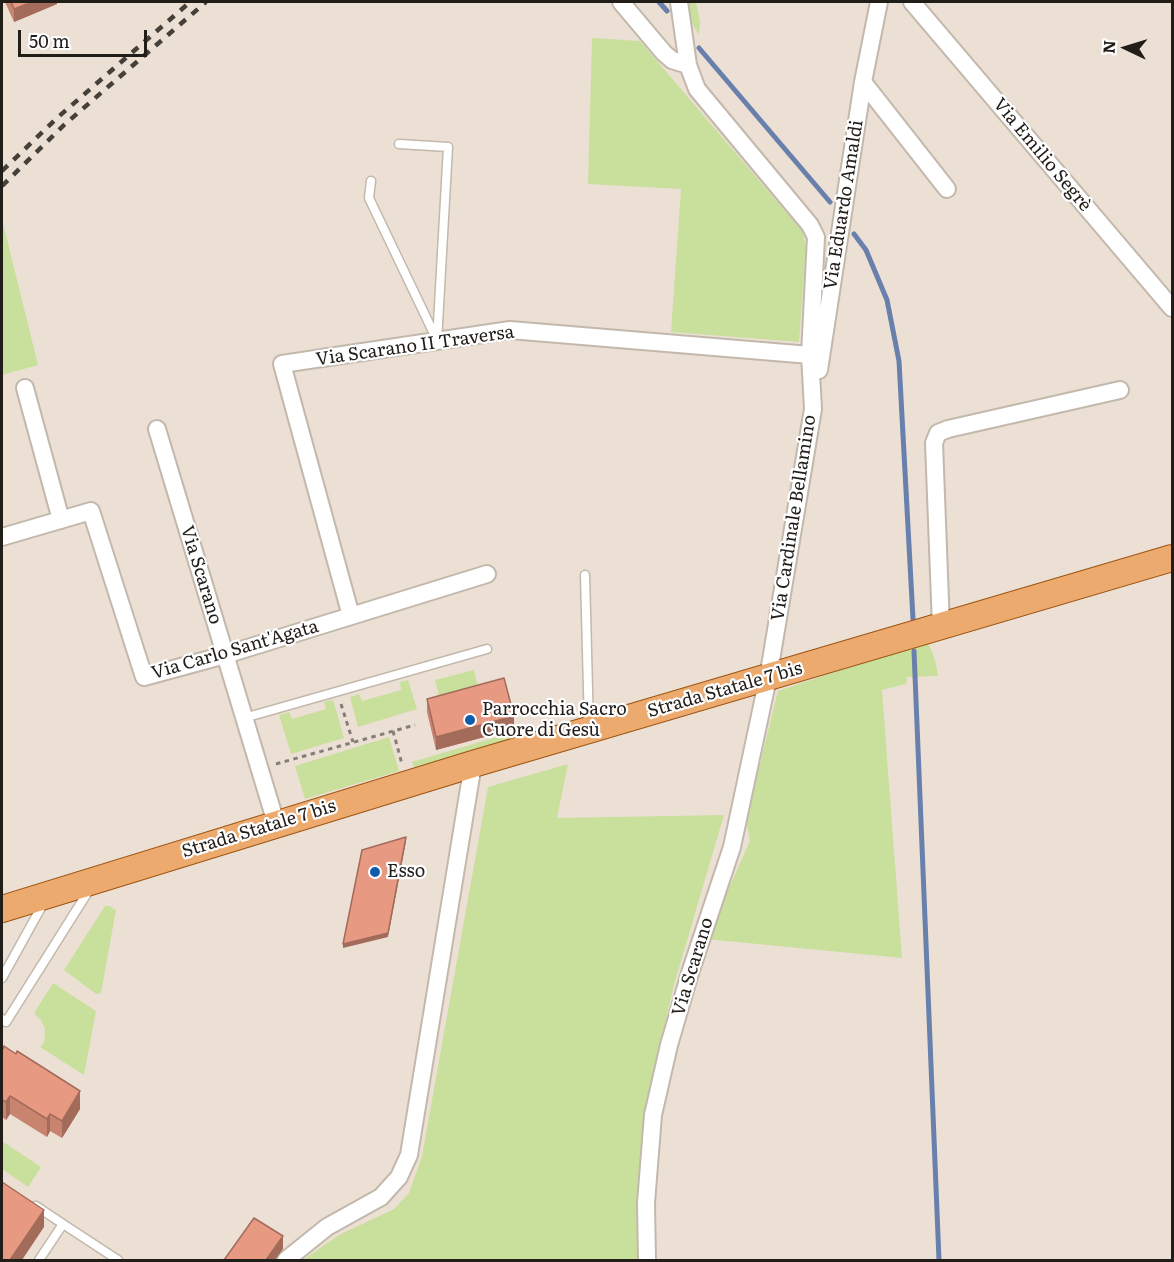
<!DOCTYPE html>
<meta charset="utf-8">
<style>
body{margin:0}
#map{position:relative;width:1174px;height:1262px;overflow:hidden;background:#ece0d5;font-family:Literata,serif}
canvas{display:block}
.frame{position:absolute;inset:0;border:3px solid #211d19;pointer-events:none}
.north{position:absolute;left:1096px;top:18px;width:60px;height:60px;-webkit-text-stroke:4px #fff;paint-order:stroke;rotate:274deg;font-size:16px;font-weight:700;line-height:24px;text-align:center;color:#211d19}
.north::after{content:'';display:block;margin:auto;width:21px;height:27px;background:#211d19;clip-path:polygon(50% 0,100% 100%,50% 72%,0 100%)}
.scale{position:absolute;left:18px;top:30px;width:129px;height:27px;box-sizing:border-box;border:3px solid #211d19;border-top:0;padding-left:8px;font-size:18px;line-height:21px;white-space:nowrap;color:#211d19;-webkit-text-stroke:4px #fff;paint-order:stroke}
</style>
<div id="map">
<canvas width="1174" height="1262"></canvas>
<div class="frame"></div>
<div class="north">N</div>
<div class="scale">50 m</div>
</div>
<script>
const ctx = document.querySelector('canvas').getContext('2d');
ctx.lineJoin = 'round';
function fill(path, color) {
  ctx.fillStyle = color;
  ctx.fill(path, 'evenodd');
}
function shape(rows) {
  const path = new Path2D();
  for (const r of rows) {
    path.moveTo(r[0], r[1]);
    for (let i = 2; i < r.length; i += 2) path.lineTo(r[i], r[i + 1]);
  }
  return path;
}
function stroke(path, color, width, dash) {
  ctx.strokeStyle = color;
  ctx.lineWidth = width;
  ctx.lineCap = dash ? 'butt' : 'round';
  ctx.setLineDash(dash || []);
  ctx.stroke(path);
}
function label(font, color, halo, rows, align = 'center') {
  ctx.font = font + ' Literata,serif';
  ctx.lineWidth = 4.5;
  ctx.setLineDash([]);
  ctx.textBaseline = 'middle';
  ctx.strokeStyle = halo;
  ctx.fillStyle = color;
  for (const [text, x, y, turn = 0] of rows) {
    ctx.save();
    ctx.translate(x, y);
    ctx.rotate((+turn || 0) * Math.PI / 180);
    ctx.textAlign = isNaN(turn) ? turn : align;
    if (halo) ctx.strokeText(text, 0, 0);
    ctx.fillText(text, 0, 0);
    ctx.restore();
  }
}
fill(shape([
 [687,2,696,2,700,22,699,35,690,20],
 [592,38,640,41,803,232,806,247,799,342,671,332,681,189,588,184],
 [2,219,38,365,2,375],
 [924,642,929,645,935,660,938,676,907,677,906,684,882,690,902,958,706,939,750,841,746,820,778,691],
 [474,670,479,690,440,700,435,680],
 [408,680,417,709,358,727,350,697,359,694,362,701,401,690,400,682],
 [333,700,344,738,291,754,279,715,289,712,292,719,326,709,324,702],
 [517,731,520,740,415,771,412,762],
 [389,737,399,771,305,799,295,766],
 [568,764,557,818,724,815,674,985,660,1044,643,1134,638,1201,638,1260,303,1260,339,1235,394,1209,409,1193,422,1156,488,787],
 [105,906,109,906,116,910,101,993,96,994,64,970],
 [53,983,96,1011,84,1075,40,1047,44,1043,45,1029,41,1020,34,1013],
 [2,1141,41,1167,28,1187,2,1169]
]), '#c9df9c');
stroke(shape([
 [659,2,667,11],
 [699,48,830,202],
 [854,234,866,250,887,300,899,361,913,619],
 [914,651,939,1260]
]), '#6980ac', 5);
const service = shape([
 [399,144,448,147,437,341],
 [371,181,369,198,436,338],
 [585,575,589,727],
 [244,718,487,649],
 [2,978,43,904],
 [2,1019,6,1022,91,887],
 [36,1206,63,1224],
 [39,1260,63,1224,118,1260]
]);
const minor = shape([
 [621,2,664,53,672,60,688,65],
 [912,2,1172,308],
 [863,82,947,189],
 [819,370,863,82,879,2],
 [25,388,61,520],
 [157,429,276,823],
 [2,537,91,511,144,677,225,655,487,574],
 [351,616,282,364,510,330,810,355],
 [941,627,934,443,938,433,948,429,1120,390],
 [286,1260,327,1227,381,1197,399,1177,409,1155,473,764],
 [647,1260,646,1203,653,1115,669,1045,690,973,732,847,768,678,813,409,810,355,816,237,810,225,697,89,688,65,679,2]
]);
const primary = shape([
 [2,909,473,764,1172,558]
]);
stroke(service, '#c3b8ac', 11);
stroke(minor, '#c3b8ac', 20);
stroke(primary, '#9d5412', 28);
stroke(shape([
 [341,704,353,742],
 [393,731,402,764],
 [276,764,415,725]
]), '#867e76', 3, [4.5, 4.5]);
stroke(service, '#fff', 8);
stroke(minor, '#fff', 16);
stroke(primary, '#ecaa6e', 26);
stroke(shape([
 [2,171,57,118,190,2],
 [2,186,64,125,206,2]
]), '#46403b', 4.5, [8, 8]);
fill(shape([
 [5,2,57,2,57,4,14,22],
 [427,699,514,729,436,750,427,712],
 [2,1051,80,1109,62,1138,50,1131,47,1137,10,1114,6,1120,2,1117]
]), '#c8846f');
fill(shape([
 [32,2,57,2,57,4,14,22,14,9],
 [514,716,514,729,436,750,436,737],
 [406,837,406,841,388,937,343,948,343,944],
 [80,1091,80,1109,62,1138,62,1121],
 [10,1096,10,1114,6,1120,6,1102],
 [50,1114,50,1131,47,1137,47,1119],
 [44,1210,44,1227,22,1260,10,1260],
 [283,1236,283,1249,275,1260,266,1260]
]), '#a26b5a');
const building = shape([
 [11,2,32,2,14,9,11,2],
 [504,678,514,716,436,737,427,699,504,678],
 [406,837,388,933,343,944,362,850,406,837],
 [4,1046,16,1054,17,1051,80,1091,62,1121,50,1114,47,1119,10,1096,6,1102,2,1100,2,1051,4,1046],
 [2,1182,44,1210,10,1260,2,1260,2,1182],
 [254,1218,283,1236,266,1260,224,1260,254,1218]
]);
fill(building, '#e89981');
stroke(building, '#a26b5a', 1.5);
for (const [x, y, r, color] of [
 [470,720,6,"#115bab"],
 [375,872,6,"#115bab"]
]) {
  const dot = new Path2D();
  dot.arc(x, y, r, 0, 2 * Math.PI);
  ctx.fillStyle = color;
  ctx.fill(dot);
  stroke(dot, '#fff', 2);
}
label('18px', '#211d19', '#fff', [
 ["Via Emilio Segrè",1042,155,50],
 ["Via Eduardo Amaldi",844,205,-81],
 ["Via Scarano II Traversa",415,346,-8],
 ["Via Cardinale Bellamino",794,518,-81],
 ["Via Scarano",201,575,73],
 ["Via Carlo Sant'Agata",235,650,-16],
 ["Strada Statale 7 bis",725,690,-16],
 ["Strada Statale 7 bis",259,829,-17],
 ["Via Scarano",693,967,-73]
]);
label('18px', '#211d19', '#fff', [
 ["Parrocchia Sacro",482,710],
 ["Cuore di Gesù",482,731],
 ["Esso",387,872]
], 'left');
</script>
